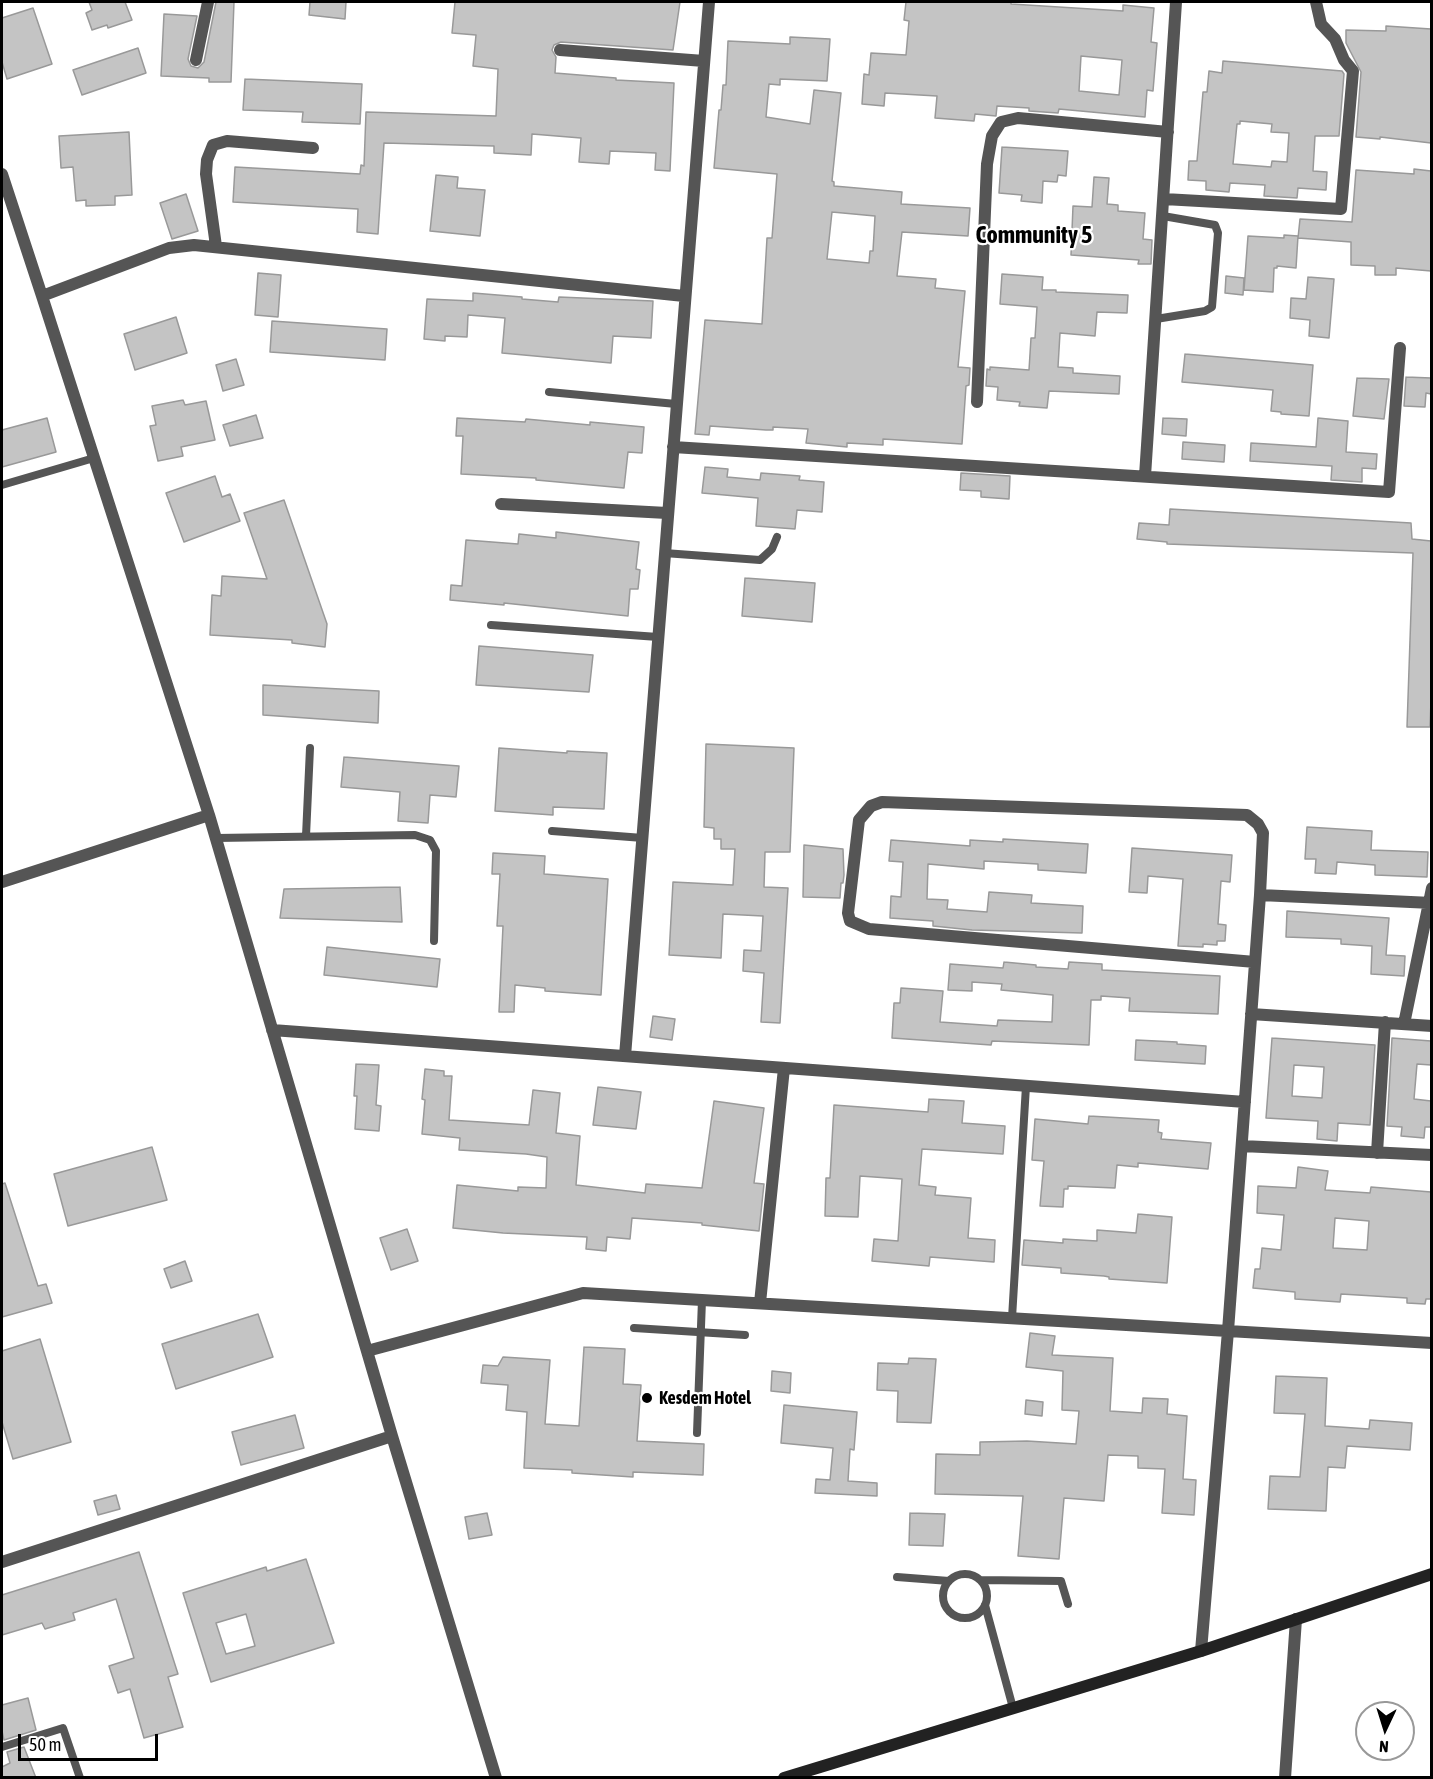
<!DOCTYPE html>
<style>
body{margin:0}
#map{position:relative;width:1433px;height:1779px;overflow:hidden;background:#fff;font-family:"Asap Condensed",sans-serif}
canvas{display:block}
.frame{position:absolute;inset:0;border:3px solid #000;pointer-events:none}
.north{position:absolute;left:1355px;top:1701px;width:60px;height:60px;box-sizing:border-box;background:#fff;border:2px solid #999;border-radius:50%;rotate:184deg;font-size:16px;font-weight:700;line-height:24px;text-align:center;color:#000}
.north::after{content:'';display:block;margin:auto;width:21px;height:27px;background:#000;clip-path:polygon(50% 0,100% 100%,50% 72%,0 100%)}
.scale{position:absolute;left:18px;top:1734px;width:140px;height:27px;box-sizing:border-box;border:3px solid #000;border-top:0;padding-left:8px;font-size:18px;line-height:21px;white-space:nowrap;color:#000;-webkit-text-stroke:4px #fff;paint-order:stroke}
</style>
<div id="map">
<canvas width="1433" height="1779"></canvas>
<div class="frame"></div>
<div class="north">N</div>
<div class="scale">50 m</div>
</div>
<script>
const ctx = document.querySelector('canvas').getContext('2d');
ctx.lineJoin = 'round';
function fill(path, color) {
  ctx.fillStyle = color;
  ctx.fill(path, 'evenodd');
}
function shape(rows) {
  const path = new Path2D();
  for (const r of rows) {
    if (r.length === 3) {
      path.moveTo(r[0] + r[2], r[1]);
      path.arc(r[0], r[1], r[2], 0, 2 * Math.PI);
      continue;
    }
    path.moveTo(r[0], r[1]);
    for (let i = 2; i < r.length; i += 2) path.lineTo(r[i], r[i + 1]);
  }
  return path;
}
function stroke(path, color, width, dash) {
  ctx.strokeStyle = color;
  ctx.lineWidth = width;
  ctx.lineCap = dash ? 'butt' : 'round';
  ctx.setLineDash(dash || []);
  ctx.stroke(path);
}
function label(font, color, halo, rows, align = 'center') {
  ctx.font = font + ' "Asap Condensed",sans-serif';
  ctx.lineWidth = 4.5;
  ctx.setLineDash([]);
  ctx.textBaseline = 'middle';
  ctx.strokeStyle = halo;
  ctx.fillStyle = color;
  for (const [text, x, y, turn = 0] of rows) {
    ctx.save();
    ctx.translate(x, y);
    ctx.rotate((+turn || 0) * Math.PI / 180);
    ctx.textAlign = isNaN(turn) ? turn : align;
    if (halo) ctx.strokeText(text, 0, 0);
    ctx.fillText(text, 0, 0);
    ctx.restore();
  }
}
const building = shape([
 [89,2,125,2,132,20,108,28,107,25,92,30,86,13,92,10,89,2],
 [216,2,234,2,231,82,209,82,209,78,161,76,164,14,197,16,188,59,191,66,198,68,204,62,216,2],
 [310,2,346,2,345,19,309,15,310,2],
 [455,2,680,2,673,50,561,42,554,45,552,50,556,57,555,73,616,78,616,80,674,83,670,171,655,170,656,153,610,151,609,164,579,162,581,138,532,134,531,155,494,153,494,146,384,143,378,234,357,232,358,209,233,202,235,167,360,174,361,165,364,166,366,112,496,116,498,69,473,66,476,35,452,33,455,2],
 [906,2,1011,2,1011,4,1123,11,1123,5,1154,8,1151,42,1157,43,1153,91,1147,90,1145,117,1059,109,1058,113,1029,111,1029,108,997,106,996,116,975,114,974,121,935,118,937,96,885,93,884,106,862,104,864,74,869,75,871,53,906,55,909,21,904,20,906,2],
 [1081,56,1122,60,1119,95,1079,91,1081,56],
 [33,8,52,64,7,79,2,62,2,18,33,8],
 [1386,26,1431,29,1431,143,1380,137,1380,139,1356,137,1361,72,1346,43,1346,30,1386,31,1386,26],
 [790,37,830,39,827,81,780,79,780,85,769,84,766,117,810,124,814,90,841,93,832,181,834,182,834,186,902,192,901,204,970,208,968,236,902,232,897,276,936,279,935,288,965,291,958,367,970,368,969,385,966,386,962,444,883,439,883,445,847,443,847,447,806,443,808,429,773,427,773,430,766,430,710,426,709,435,695,434,705,320,762,324,767,238,772,238,777,174,714,168,719,110,721,110,723,85,726,85,728,41,790,44,790,37],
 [832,212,875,216,873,251,870,251,869,263,827,259,832,212],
 [138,48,146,73,82,95,73,70,138,48],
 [1223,61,1342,71,1344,74,1339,136,1315,136,1313,171,1327,172,1326,190,1298,188,1297,198,1264,196,1265,185,1230,183,1229,192,1206,190,1206,181,1188,180,1189,161,1197,161,1203,92,1207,92,1209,71,1222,73,1223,61],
 [1240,121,1272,124,1271,132,1289,133,1287,162,1272,161,1271,167,1233,164,1237,124,1240,124,1240,121],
 [245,79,362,84,360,124,302,122,303,112,243,110,245,79],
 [129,132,132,195,115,196,115,205,86,206,86,200,76,201,73,167,61,168,59,136,129,132],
 [1002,147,1068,151,1066,176,1058,175,1057,182,1043,181,1042,203,1021,201,1022,195,999,193,1002,147],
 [1414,169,1431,171,1431,271,1396,268,1396,275,1375,275,1375,266,1351,265,1351,242,1298,238,1300,219,1352,222,1356,170,1414,174,1414,169],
 [436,175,458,177,457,188,485,190,480,236,430,231,436,175],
 [1094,177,1109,178,1107,204,1118,205,1118,211,1145,213,1143,239,1152,240,1151,264,1138,264,1139,260,1071,255,1073,206,1092,207,1094,177],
 [186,194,198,231,172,239,160,203,186,194],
 [1284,235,1298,236,1296,268,1277,266,1277,268,1274,268,1273,292,1244,290,1248,236,1284,238,1284,235],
 [258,273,281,275,278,317,255,315,258,273],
 [1002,274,1043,277,1042,290,1056,290,1056,292,1128,295,1127,313,1097,312,1095,336,1060,333,1058,367,1073,368,1073,373,1120,376,1119,394,1049,391,1047,408,1019,406,1020,402,997,400,998,387,986,386,987,369,990,370,990,367,1029,370,1031,338,1035,338,1037,307,1000,304,1002,274],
 [1226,276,1244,278,1243,295,1225,293,1226,276],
 [1308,277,1334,279,1329,338,1309,336,1310,320,1290,318,1291,298,1306,299,1308,277],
 [473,293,522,297,522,299,558,302,559,297,653,301,651,338,613,336,611,363,502,353,505,318,468,315,467,337,445,336,445,341,424,339,427,299,473,301,473,293],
 [176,317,187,353,135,370,124,334,176,317],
 [272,321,387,329,385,360,270,352,272,321],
 [1185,354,1313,365,1309,416,1281,414,1281,412,1271,411,1273,390,1182,382,1185,354],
 [236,359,244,385,223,391,216,365,236,359],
 [1406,377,1431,378,1431,394,1426,393,1425,407,1404,406,1406,377],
 [1357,378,1389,379,1384,419,1353,416,1357,378],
 [183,400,185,405,206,401,215,440,181,447,183,456,158,461,150,426,156,425,152,406,183,400],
 [256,415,263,438,230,446,223,425,256,415],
 [47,418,56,452,2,467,2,430,47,418],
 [457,418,525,422,526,419,590,425,590,422,644,427,642,453,628,452,624,488,536,480,536,478,461,474,463,436,456,436,457,418],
 [1163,418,1187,419,1186,436,1162,434,1163,418],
 [1318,418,1348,421,1346,452,1377,454,1376,469,1362,468,1362,482,1331,480,1332,466,1250,461,1251,443,1316,447,1318,418],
 [1183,442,1225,445,1224,462,1182,459,1183,442],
 [705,467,728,469,727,477,760,480,761,473,800,476,799,480,824,482,822,512,797,510,795,529,756,526,758,498,702,493,705,467],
 [961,473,1010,476,1009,499,981,497,981,491,960,490,961,473],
 [215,476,222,497,230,494,240,521,184,542,166,493,215,476],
 [284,500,327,624,325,647,292,643,292,640,210,635,212,595,221,596,222,576,267,579,244,513,284,500],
 [1170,509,1411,523,1412,539,1431,541,1431,701,1430,727,1407,727,1413,553,1167,544,1167,542,1137,539,1139,523,1169,525,1170,509],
 [556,532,639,542,636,569,640,570,638,589,630,589,628,616,504,603,504,605,450,600,451,585,462,586,466,540,518,544,519,534,556,538,556,532],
 [745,578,815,583,812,622,742,616,745,578],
 [479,646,593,655,589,692,476,685,479,646],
 [263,685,379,691,378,723,263,715,263,685],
 [706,744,794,748,790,852,765,852,764,887,788,888,780,1023,761,1022,764,973,743,971,744,950,761,951,763,916,723,914,721,958,669,955,673,882,733,885,735,849,721,849,721,839,714,839,714,828,704,827,706,744],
 [499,748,567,753,567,751,607,753,604,809,553,807,553,815,495,811,499,748],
 [344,757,459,766,456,797,430,795,428,823,398,821,400,792,341,787,344,757],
 [1307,827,1372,831,1371,850,1428,852,1427,877,1375,875,1375,865,1337,862,1336,874,1315,873,1316,859,1305,859,1307,827],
 [1003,839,1088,844,1086,873,1038,870,1038,864,984,861,984,869,928,864,927,899,948,900,947,909,987,912,989,892,1032,895,1031,903,1083,906,1082,933,972,930,933,926,933,921,890,918,891,896,901,897,903,862,889,861,891,840,970,846,970,840,1003,842,1003,839],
 [804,845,843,849,844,875,843,883,841,883,840,898,803,897,804,845],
 [1132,848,1232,855,1230,882,1221,881,1218,924,1226,925,1225,941,1217,941,1217,945,1203,944,1203,947,1178,946,1183,879,1148,876,1147,893,1129,892,1132,848],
 [493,853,545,856,544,874,608,879,601,995,545,991,545,988,515,985,514,1012,499,1012,503,926,497,926,500,874,492,874,493,853],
 [400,887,402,922,280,918,284,889,400,887],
 [1287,911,1389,918,1386,955,1405,956,1404,976,1371,974,1372,946,1341,944,1341,939,1286,937,1287,911],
 [327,947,440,959,437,987,324,975,327,947],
 [1004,962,1036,965,1036,967,1068,969,1069,962,1102,964,1102,970,1220,976,1218,1014,1129,1011,1130,998,1101,996,1101,1000,1091,1000,1089,1045,992,1041,991,1045,892,1038,894,1003,900,1003,901,988,943,991,940,1022,997,1026,998,1020,1052,1022,1053,995,1001,990,1002,984,972,982,972,991,948,990,950,964,1003,968,1004,962],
 [653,1016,675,1019,672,1040,650,1037,653,1016],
 [1272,1038,1375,1045,1370,1125,1338,1123,1337,1141,1317,1139,1318,1121,1266,1118,1272,1038],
 [1294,1065,1324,1067,1322,1098,1292,1096,1294,1065],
 [1392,1038,1431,1041,1431,1065,1417,1064,1414,1099,1431,1101,1431,1127,1425,1127,1424,1138,1401,1136,1402,1127,1387,1126,1392,1038],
 [1136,1040,1177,1042,1177,1044,1206,1046,1205,1064,1135,1060,1136,1040],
 [356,1064,379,1065,376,1105,381,1106,379,1131,355,1129,357,1096,354,1096,356,1064],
 [425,1069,444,1071,444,1076,452,1076,449,1120,529,1125,533,1090,560,1093,556,1133,580,1136,576,1185,645,1193,646,1184,702,1188,714,1101,764,1108,754,1183,764,1184,759,1231,702,1225,702,1223,632,1218,630,1239,607,1237,606,1251,586,1249,587,1237,503,1233,453,1228,457,1185,518,1191,518,1187,546,1188,547,1157,526,1154,459,1150,460,1138,422,1134,425,1100,422,1099,425,1069],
 [598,1087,641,1092,636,1129,593,1125,598,1087],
 [929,1099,964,1101,962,1123,1005,1126,1003,1154,922,1149,919,1185,936,1187,935,1195,971,1198,968,1238,995,1240,994,1262,930,1257,929,1266,872,1261,874,1239,898,1241,902,1179,860,1176,858,1217,825,1216,826,1178,830,1178,834,1105,928,1112,929,1099],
 [1089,1116,1159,1120,1158,1132,1162,1133,1161,1139,1211,1143,1208,1169,1138,1163,1138,1167,1117,1165,1115,1188,1068,1186,1068,1189,1064,1189,1063,1207,1040,1206,1044,1161,1032,1160,1035,1119,1088,1124,1089,1116],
 [152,1147,167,1200,68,1226,54,1174,152,1147],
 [1298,1167,1328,1171,1325,1190,1370,1193,1371,1187,1431,1192,1431,1299,1426,1299,1425,1304,1407,1303,1407,1298,1341,1294,1340,1302,1295,1299,1295,1292,1253,1288,1255,1269,1260,1269,1262,1248,1281,1250,1284,1215,1257,1213,1258,1186,1296,1188,1298,1167],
 [1335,1218,1369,1221,1367,1250,1333,1248,1335,1218],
 [5,1183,38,1286,46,1284,52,1303,2,1317,2,1184,5,1183],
 [1138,1214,1172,1217,1167,1283,1109,1279,1109,1277,1104,1276,1061,1273,1061,1268,1022,1265,1024,1240,1063,1243,1063,1239,1097,1241,1097,1230,1136,1233,1138,1214],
 [407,1229,418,1261,391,1270,380,1238,407,1229],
 [185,1261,192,1281,171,1288,164,1269,185,1261],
 [258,1314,273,1357,176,1389,162,1344,258,1314],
 [1030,1333,1055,1336,1052,1355,1113,1358,1110,1411,1142,1413,1143,1398,1168,1399,1167,1414,1187,1416,1183,1479,1196,1480,1194,1515,1162,1513,1165,1469,1138,1468,1138,1456,1108,1455,1104,1501,1064,1498,1059,1559,1018,1556,1023,1496,935,1494,936,1454,980,1455,980,1442,1027,1441,1076,1444,1079,1411,1062,1410,1063,1371,1026,1367,1030,1333],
 [40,1339,71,1442,13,1459,2,1422,2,1351,40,1339],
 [584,1347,625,1349,623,1384,641,1385,637,1441,704,1444,703,1475,633,1472,633,1477,572,1473,572,1470,524,1468,527,1412,506,1410,508,1385,481,1383,483,1365,498,1366,503,1357,550,1360,545,1424,579,1426,584,1347],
 [909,1358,936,1359,931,1423,897,1422,898,1391,877,1390,878,1363,908,1364,909,1358],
 [772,1371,791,1373,790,1393,771,1391,772,1371],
 [1276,1376,1327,1378,1325,1426,1369,1429,1370,1420,1412,1423,1410,1450,1347,1446,1345,1468,1328,1467,1326,1511,1268,1509,1270,1476,1300,1477,1305,1414,1274,1413,1276,1376],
 [1026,1400,1043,1402,1042,1416,1025,1414,1026,1400],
 [784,1405,857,1412,854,1450,850,1449,848,1481,877,1483,877,1496,815,1493,816,1479,830,1480,833,1448,781,1443,784,1405],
 [295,1415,304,1448,241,1465,232,1432,295,1415],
 [116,1495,120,1509,98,1515,94,1501,116,1495],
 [487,1513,492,1535,469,1539,465,1517,487,1513],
 [910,1513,945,1514,943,1546,909,1545,910,1513],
 [139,1552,178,1674,168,1677,183,1727,144,1738,130,1689,118,1693,109,1666,134,1658,116,1599,73,1613,75,1620,45,1629,42,1623,2,1635,2,1595,139,1552],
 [306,1559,334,1643,211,1682,183,1593,266,1567,267,1571,306,1559],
 [246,1614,255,1646,226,1654,216,1623,246,1614],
 [28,1698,36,1730,4,1740,2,1731,2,1705,28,1698],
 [24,1747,36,1778,2,1778,2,1767,10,1763,7,1752,24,1747]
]);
fill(building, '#c4c4c4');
stroke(building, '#999', 1.5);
stroke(shape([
 [1156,319,1205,311,1212,307,1218,233,1215,225,1163,216],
 [549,392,676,404],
 [2,485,94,458],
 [664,553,760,560,772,549,777,537],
 [491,625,658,637],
 [552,831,643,838],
 [306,836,310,748],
 [216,838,415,835,430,840,436,851,434,941],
 [1012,1318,1026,1086],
 [634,1328,745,1335],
 [697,1433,702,1300],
 [965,1596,22],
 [897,1577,949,1581],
 [981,1580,1061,1581,1068,1604],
 [985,1605,1013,1708],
 [2,1747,63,1728,80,1778]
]), '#555', 8);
stroke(shape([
 [560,50,704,61],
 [196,60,208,2],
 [2,174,42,296,209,815,392,1436,496,1778],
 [1164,199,1341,209,1353,71,1344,60,1335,39,1321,24,1316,2],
 [216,246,206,174,207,160,213,145,227,141,313,148],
 [42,296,169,248,194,245,684,296],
 [977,402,987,164,992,136,1001,122,1018,118,1168,132],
 [673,447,1389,492,1400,348],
 [1145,476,1176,2],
 [501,504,667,513],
 [2,882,209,815],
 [1260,895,1432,903],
 [1251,1014,1432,1026],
 [1404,1024,1432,888],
 [272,1030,1245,1102],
 [625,1056,709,2],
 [1242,1146,1432,1155],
 [1377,1153,1385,1022],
 [760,1303,784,1068],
 [367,1351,583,1293,1432,1343],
 [2,1562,392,1436],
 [1201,1651,1228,1331,1260,895,1263,833,1258,824,1247,815,882,802,871,806,859,820,848,913,850,921,869,929,1255,962],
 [1285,1778,1296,1619]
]), '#555', 12);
stroke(shape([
 [784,1778,1201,1651,1432,1574]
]), '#222', 12);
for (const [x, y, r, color] of [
 [647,1398,6,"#000"]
]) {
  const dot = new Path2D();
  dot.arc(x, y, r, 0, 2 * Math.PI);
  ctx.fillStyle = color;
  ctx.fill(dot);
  stroke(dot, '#fff', 2);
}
label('bold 18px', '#000', '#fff', [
 ["Kesdem Hotel",659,1398]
], 'left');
label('bold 24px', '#000', '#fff', [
 ["Community 5",1034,235]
]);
</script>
